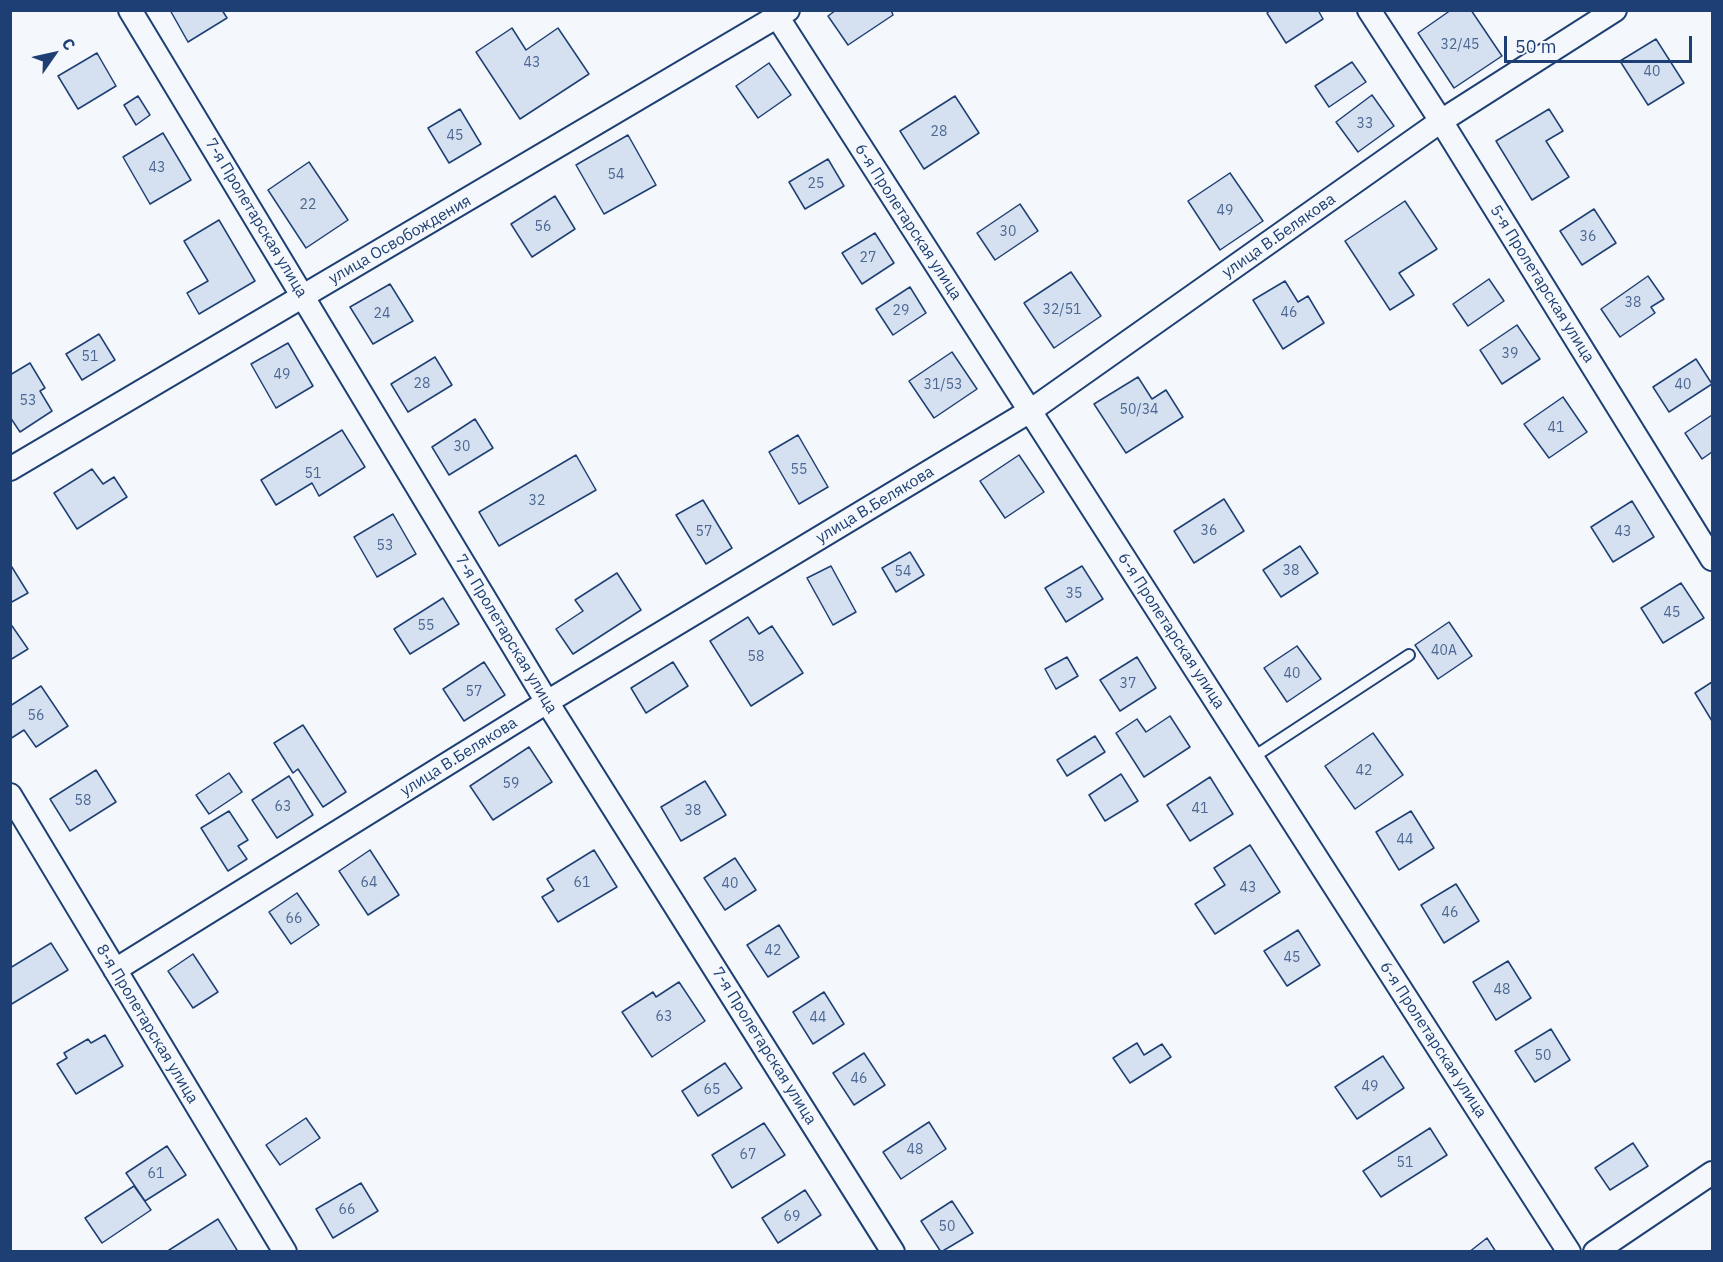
<!DOCTYPE html>
<meta charset="utf-8">
<style>
body{margin:0}
#map{position:relative;width:1723px;height:1262px;overflow:hidden;background:#f4f7fb;font-family:"IBM Plex Sans",sans-serif}
canvas{display:block}
.frame{position:absolute;inset:0;border:12px solid #1d3f73;pointer-events:none}
.north{position:absolute;left:24px;top:24px;width:60px;height:60px;-webkit-text-stroke:4px #f4f7fb;paint-order:stroke;rotate:56deg;font-size:16px;font-weight:700;line-height:24px;text-align:center;color:#1d3f73}
.north::after{content:'';display:block;margin:auto;width:21px;height:27px;background:#1d3f73;clip-path:polygon(50% 0,100% 100%,50% 72%,0 100%)}
.scale{position:absolute;left:1504px;top:36px;width:188px;height:27px;box-sizing:border-box;border:3px solid #1d3f73;border-top:0;padding-left:8px;font-size:18px;line-height:21px;white-space:nowrap;color:#1d3f73;-webkit-text-stroke:4px #f4f7fb;paint-order:stroke}
</style>
<div id="map">
<canvas width="1723" height="1262"></canvas>
<div class="frame"></div>
<div class="north">С</div>
<div class="scale">50 m</div>
</div>
<script>
const ctx = document.querySelector('canvas').getContext('2d');
ctx.lineJoin = 'round';
function fill(path, color) {
  ctx.fillStyle = color;
  ctx.fill(path, 'evenodd');
}
function shape(rows) {
  const path = new Path2D();
  for (const r of rows) {
    path.moveTo(r[0], r[1]);
    for (let i = 2; i < r.length; i += 2) path.lineTo(r[i], r[i + 1]);
  }
  return path;
}
function stroke(path, color, width, dash) {
  ctx.strokeStyle = color;
  ctx.lineWidth = width;
  ctx.lineCap = dash ? 'butt' : 'round';
  ctx.setLineDash(dash || []);
  ctx.stroke(path);
}
function label(font, color, halo, rows, align = 'center') {
  ctx.font = font + ' "IBM Plex Sans",sans-serif';
  ctx.lineWidth = 4.5;
  ctx.setLineDash([]);
  ctx.textBaseline = 'middle';
  ctx.strokeStyle = halo;
  ctx.fillStyle = color;
  for (const [text, x, y, turn = 0] of rows) {
    ctx.save();
    ctx.translate(x, y);
    ctx.rotate((+turn || 0) * Math.PI / 180);
    ctx.textAlign = isNaN(turn) ? turn : align;
    if (halo) ctx.strokeText(text, 0, 0);
    ctx.fillText(text, 0, 0);
    ctx.restore();
  }
}
const building = shape([
 [170,10,222,10,227,18,188,42,170,10],
 [836,10,891,10,893,15,848,45,828,16,836,10],
 [1271,10,1318,10,1323,19,1286,43,1267,13,1271,10],
 [1451,10,1471,10,1502,56,1454,88,1418,33,1451,10],
 [512,28,526,50,558,28,589,74,520,119,476,52,512,28],
 [1656,39,1684,83,1648,105,1620,61,1656,39],
 [97,53,116,86,78,109,58,76,97,53],
 [1352,62,1366,82,1329,107,1315,86,1352,62],
 [769,63,791,95,758,118,736,86,769,63],
 [1372,95,1394,126,1358,152,1336,122,1372,95],
 [138,96,150,115,136,125,124,105,138,96],
 [955,96,979,133,924,169,900,131,955,96],
 [460,109,481,144,449,163,428,128,460,109],
 [1549,109,1563,131,1546,141,1569,177,1532,200,1496,141,1549,109],
 [163,133,191,180,150,204,123,157,163,133],
 [628,135,656,185,604,214,576,165,628,135],
 [828,159,844,186,805,209,789,182,828,159],
 [309,162,348,220,306,248,268,190,309,162],
 [1230,173,1263,221,1220,250,1188,201,1230,173],
 [555,196,575,229,532,257,511,224,555,196],
 [1405,201,1437,249,1399,273,1414,295,1390,310,1345,241,1405,201],
 [1020,204,1038,231,995,260,977,233,1020,204],
 [1594,209,1616,243,1582,265,1560,231,1594,209],
 [219,220,255,281,199,314,187,293,208,281,184,241,219,220],
 [875,233,894,263,862,284,842,253,875,233],
 [1071,272,1101,316,1054,348,1024,303,1071,272],
 [1648,276,1664,299,1651,307,1655,313,1620,337,1601,309,1648,276],
 [1489,279,1504,301,1468,326,1453,304,1489,279],
 [1285,281,1298,302,1308,296,1324,323,1283,349,1253,300,1285,281],
 [390,284,413,321,373,344,350,307,390,284],
 [910,287,926,313,893,335,876,309,910,287],
 [1517,325,1540,359,1502,384,1480,350,1517,325],
 [99,334,115,360,82,380,66,354,99,334],
 [288,343,313,386,276,408,251,364,288,343],
 [952,352,977,389,934,418,909,381,952,352],
 [435,357,452,385,408,412,391,384,435,357],
 [1696,359,1712,384,1669,412,1653,387,1696,359],
 [30,363,45,388,40,391,52,411,20,432,10,417,10,375,30,363],
 [1138,377,1152,399,1166,390,1183,417,1126,453,1094,404,1138,377],
 [1563,397,1587,432,1549,458,1524,424,1563,397],
 [1712,415,1712,452,1702,459,1685,433,1712,415],
 [475,419,493,448,449,475,432,447,475,419],
 [342,430,365,467,319,496,312,483,276,505,261,480,342,430],
 [798,435,828,487,799,504,769,452,798,435],
 [576,455,596,490,499,546,479,512,576,455],
 [1019,455,1044,492,1005,518,980,481,1019,455],
 [92,469,103,484,114,477,127,497,77,529,54,493,92,469],
 [1224,499,1244,531,1194,563,1174,531,1224,499],
 [703,500,732,548,706,564,676,515,703,500],
 [1632,501,1654,537,1613,562,1591,527,1632,501],
 [393,514,416,554,377,577,354,537,393,514],
 [1300,546,1318,573,1281,597,1263,570,1300,546],
 [910,552,924,575,896,592,882,568,910,552],
 [10,564,28,593,10,603,10,564],
 [831,566,856,612,833,625,807,578,831,566],
 [1082,566,1103,599,1066,622,1045,588,1082,566],
 [617,573,641,610,573,654,556,629,583,611,575,600,617,573],
 [1681,583,1704,618,1663,643,1641,608,1681,583],
 [443,598,459,624,410,654,394,629,443,598],
 [748,617,759,634,772,626,803,673,751,706,710,641,748,617],
 [1449,622,1472,656,1438,679,1415,645,1449,622],
 [10,623,28,649,10,660,10,623],
 [1297,646,1321,679,1287,702,1264,668,1297,646],
 [1067,657,1078,676,1056,689,1045,669,1067,657],
 [1137,657,1156,688,1120,711,1100,680,1137,657],
 [484,662,505,695,464,721,443,689,484,662],
 [673,662,688,686,646,713,631,688,673,662],
 [1712,682,1712,721,1695,693,1712,682],
 [41,686,68,726,36,747,24,730,10,739,10,706,41,686],
 [1170,716,1190,747,1144,777,1116,733,1137,719,1146,732,1170,716],
 [303,725,346,792,323,807,298,769,293,773,274,743,303,725],
 [1373,733,1403,775,1355,809,1325,766,1373,733],
 [1095,736,1105,752,1067,776,1057,760,1095,736],
 [529,747,552,782,493,820,470,786,529,747],
 [96,770,116,802,70,831,50,799,96,770],
 [229,773,242,792,209,814,196,795,229,773],
 [1121,774,1138,801,1105,821,1089,795,1121,774],
 [289,776,313,815,277,838,252,800,289,776],
 [1210,777,1233,814,1190,841,1167,805,1210,777],
 [705,781,726,815,681,841,661,807,705,781],
 [229,811,248,840,238,846,247,859,228,871,201,828,229,811],
 [1411,811,1434,848,1399,870,1376,832,1411,811],
 [1250,845,1280,892,1215,934,1195,904,1225,885,1214,868,1250,845],
 [370,850,399,895,368,915,339,871,370,850],
 [594,850,617,887,558,922,542,897,554,890,547,879,594,850],
 [735,858,756,890,725,910,704,878,735,858],
 [1456,884,1479,921,1444,943,1421,905,1456,884],
 [297,893,319,925,291,944,269,912,297,893],
 [779,925,799,957,768,977,747,945,779,925],
 [1298,930,1320,965,1287,986,1264,951,1298,930],
 [51,943,68,970,10,1005,10,968,51,943],
 [193,954,218,992,193,1008,168,971,193,954],
 [1508,961,1531,998,1496,1020,1473,982,1508,961],
 [679,982,705,1021,652,1057,622,1012,653,992,656,997,679,982],
 [824,992,844,1024,813,1044,793,1012,824,992],
 [1551,1029,1570,1060,1535,1082,1515,1051,1551,1029],
 [105,1035,123,1066,76,1094,57,1064,67,1058,64,1053,88,1039,91,1043,105,1035],
 [1137,1043,1144,1055,1162,1044,1171,1057,1130,1083,1113,1058,1137,1043],
 [864,1053,885,1085,854,1105,833,1073,864,1053],
 [1383,1056,1404,1088,1357,1119,1335,1087,1383,1056],
 [725,1063,742,1088,698,1116,682,1091,725,1063],
 [306,1118,320,1138,280,1165,266,1145,306,1118],
 [929,1122,946,1149,901,1179,883,1152,929,1122],
 [764,1123,785,1155,732,1188,712,1155,764,1123],
 [1430,1128,1447,1155,1381,1197,1363,1171,1430,1128],
 [1633,1143,1648,1166,1610,1190,1595,1168,1633,1143],
 [167,1146,186,1175,145,1201,126,1173,167,1146],
 [361,1183,378,1211,333,1238,316,1209,361,1183],
 [134,1186,151,1210,102,1243,85,1218,134,1186],
 [805,1190,821,1215,778,1243,762,1218,805,1190],
 [952,1201,973,1233,941,1252,921,1221,952,1201],
 [218,1219,237,1250,234,1252,166,1252,218,1219],
 [1487,1238,1496,1252,1469,1252,1487,1238]
]);
fill(building, '#d5e0f0');
stroke(building, '#1d3f73', 1.5);
const lane = shape([
 [1252,758,1409,655]
]);
const street = shape([
 [130,10,547,702,893,1252],
 [773,10,1569,1252],
 [1369,10,1441,121,1712,559],
 [10,469,788,10],
 [10,795,285,1252],
 [115,970,547,702,1030,411,1441,121,1615,10],
 [1595,1252,1712,1173]
]);
stroke(lane, '#1d3f73', 14);
stroke(street, '#1d3f73', 26);
stroke(lane, '#f4f7fb', 10);
stroke(street, '#f4f7fb', 22);
label('14px', '#4b6792', null, [
 ["32/45",1460,45],
 ["43",532,63],
 ["40",1652,72],
 ["33",1365,124],
 ["28",939,132],
 ["45",455,136],
 ["43",157,168],
 ["54",616,175],
 ["25",816,184],
 ["22",308,205],
 ["49",1225,211],
 ["56",543,227],
 ["30",1008,232],
 ["36",1588,237],
 ["27",868,258],
 ["38",1633,303],
 ["32/51",1062,310],
 ["29",901,311],
 ["46",1289,313],
 ["24",382,314],
 ["39",1510,354],
 ["51",90,357],
 ["49",282,375],
 ["28",422,384],
 ["31/53",943,385],
 ["40",1683,385],
 ["53",28,401],
 ["50/34",1139,410],
 ["41",1556,428],
 ["30",462,447],
 ["55",799,470],
 ["51",313,474],
 ["32",537,501],
 ["36",1209,531],
 ["57",704,532],
 ["43",1623,532],
 ["53",385,546],
 ["38",1291,571],
 ["54",903,572],
 ["35",1074,594],
 ["45",1672,613],
 ["55",426,626],
 ["40А",1444,651],
 ["58",756,657],
 ["40",1292,674],
 ["37",1128,684],
 ["57",474,692],
 ["56",36,716],
 ["42",1364,771],
 ["59",511,784],
 ["58",83,801],
 ["63",283,807],
 ["41",1200,809],
 ["38",693,811],
 ["44",1405,840],
 ["64",369,883],
 ["61",582,883],
 ["40",730,884],
 ["43",1248,888],
 ["46",1450,913],
 ["66",294,919],
 ["42",773,951],
 ["45",1292,958],
 ["48",1502,990],
 ["63",664,1017],
 ["44",818,1018],
 ["50",1543,1056],
 ["46",859,1079],
 ["49",1370,1087],
 ["65",712,1090],
 ["48",915,1150],
 ["67",748,1155],
 ["51",1405,1163],
 ["61",156,1174],
 ["66",347,1210],
 ["69",792,1217],
 ["50",947,1227]
]);
label('16px', '#1d3f73', '#f4f7fb', [
 ["7-я Пролетарская улица",256,218,59],
 ["6-я Пролетарская улица",908,222,57],
 ["улица В.Белякова",1279,236,-35],
 ["улица Освобождения",400,240,-30],
 ["5-я Пролетарская улица",1542,284,58],
 ["улица В.Белякова",875,505,-31],
 ["6-я Пролетарская улица",1171,631,57],
 ["7-я Пролетарская улица",506,634,59],
 ["улица В.Белякова",459,757,-32],
 ["8-я Пролетарская улица",147,1024,59],
 ["6-я Пролетарская улица",1433,1040,57],
 ["7-я Пролетарская улица",764,1046,58]
]);
</script>
